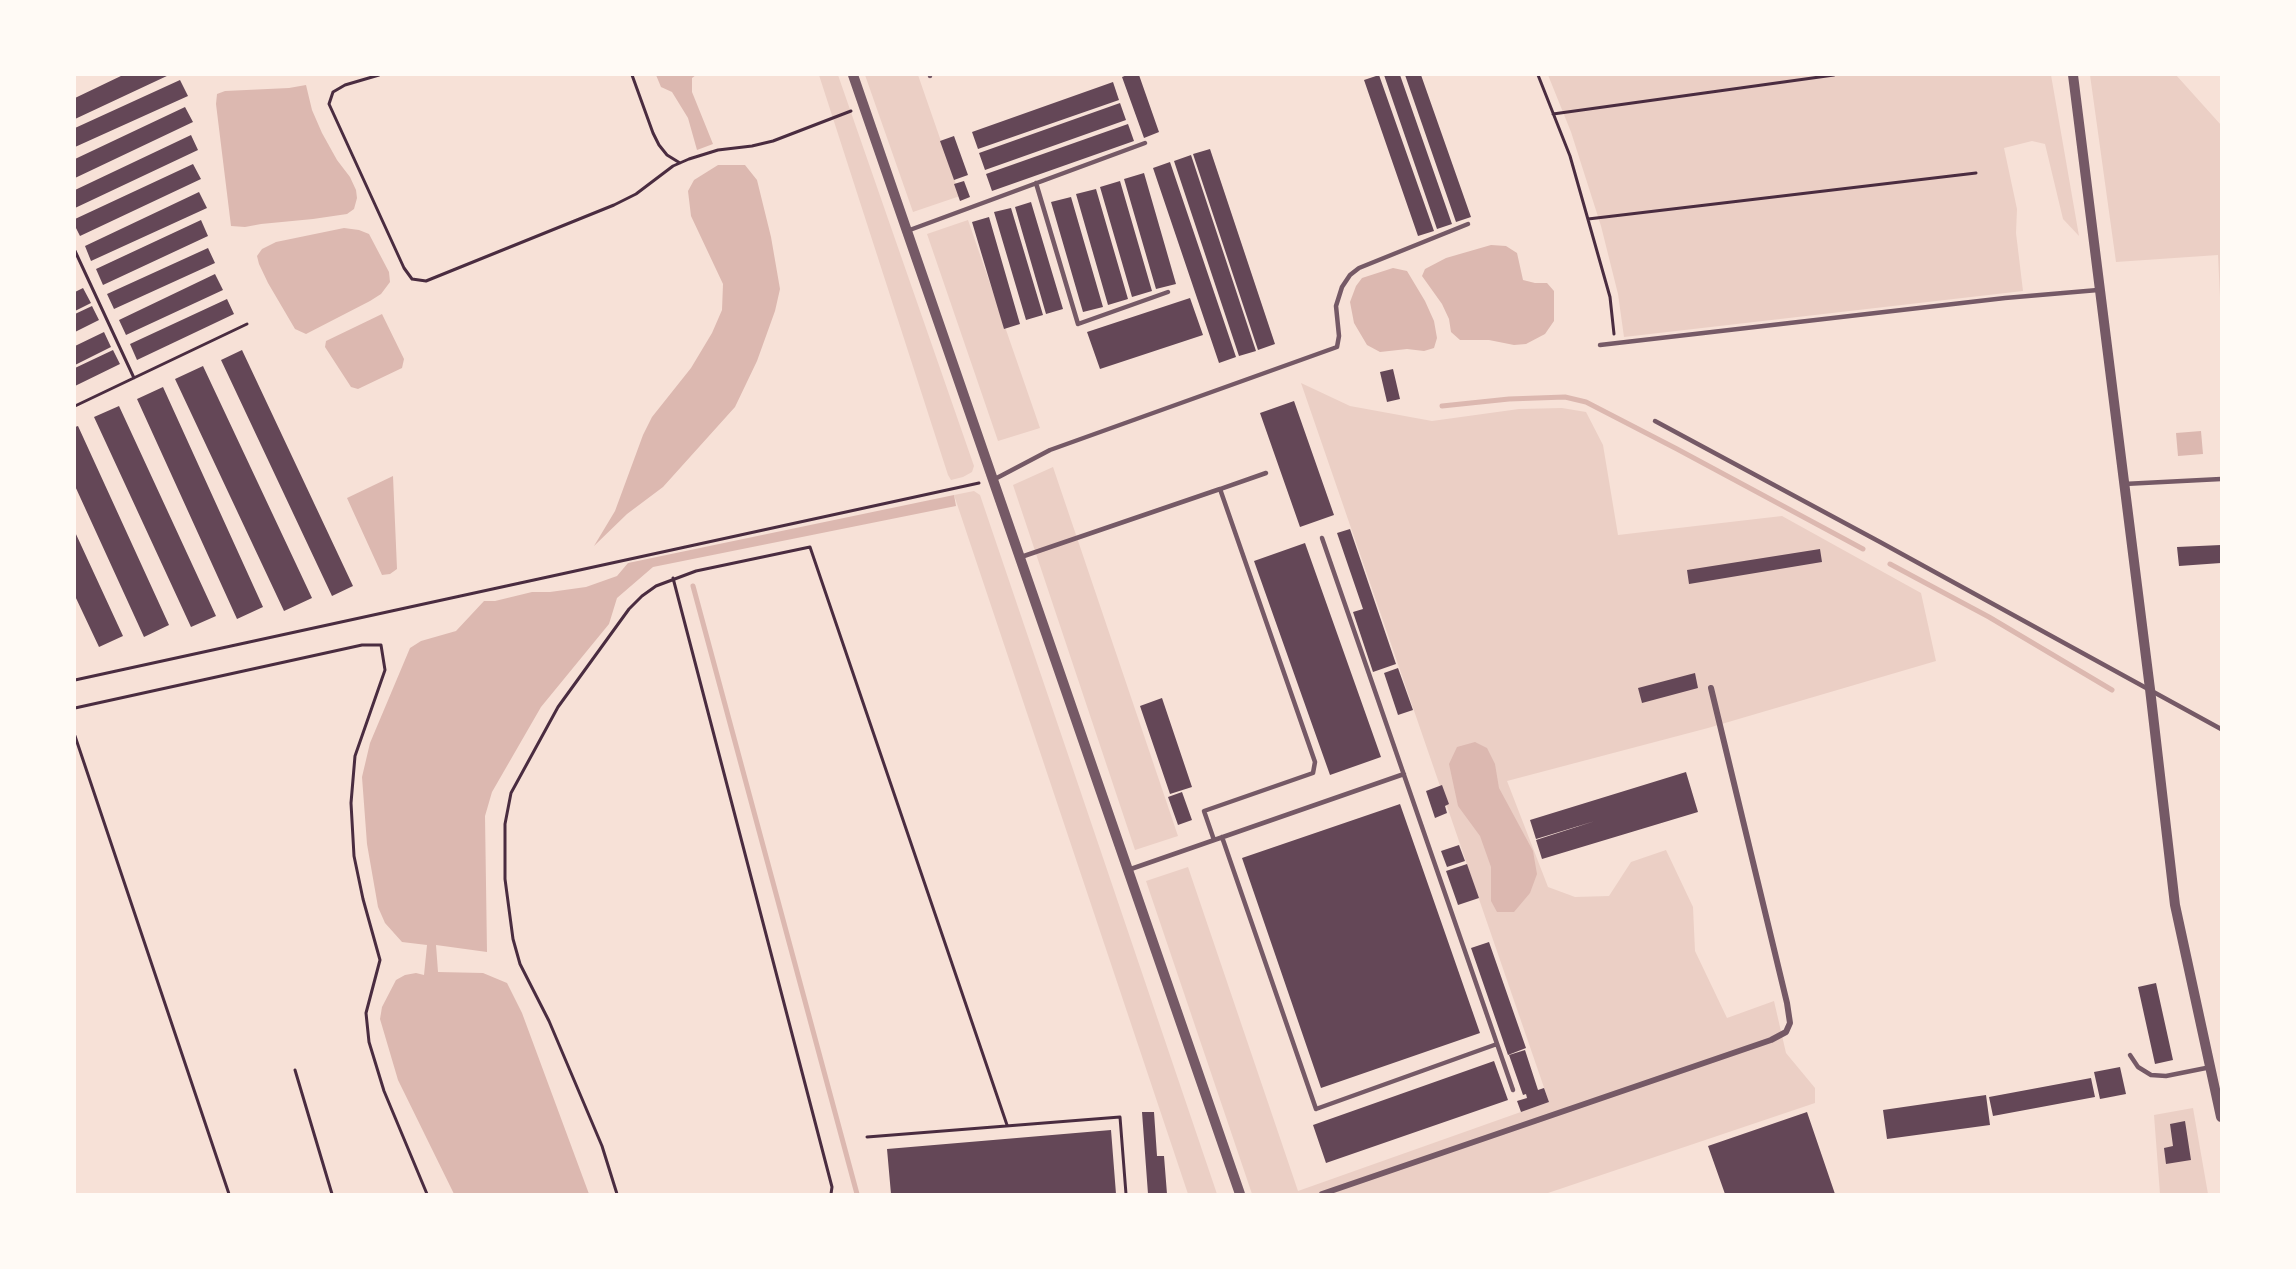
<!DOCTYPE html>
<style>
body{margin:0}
#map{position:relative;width:2296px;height:1269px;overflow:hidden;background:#f7e1d7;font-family:Ubuntu,sans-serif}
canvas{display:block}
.frame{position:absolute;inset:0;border:76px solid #fffaf5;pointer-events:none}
</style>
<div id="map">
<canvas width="2296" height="1269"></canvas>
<div class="frame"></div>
</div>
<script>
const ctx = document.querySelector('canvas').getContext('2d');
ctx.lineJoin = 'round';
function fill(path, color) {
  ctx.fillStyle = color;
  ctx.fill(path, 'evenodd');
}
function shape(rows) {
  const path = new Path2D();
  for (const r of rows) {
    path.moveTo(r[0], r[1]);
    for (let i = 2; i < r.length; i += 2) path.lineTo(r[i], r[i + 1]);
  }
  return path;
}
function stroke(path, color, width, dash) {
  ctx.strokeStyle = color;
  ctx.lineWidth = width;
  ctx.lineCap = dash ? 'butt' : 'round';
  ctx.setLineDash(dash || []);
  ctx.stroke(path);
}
fill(shape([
 [819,75,838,75,974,466,972,472,963,477,951,480,948,475],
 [865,75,918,75,960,196,913,212],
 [1548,75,2051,75,2079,236,2063,219,2045,144,2032,141,2004,148,2017,209,2016,233,2023,291,1624,337,1618,294,1601,226,1571,132],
 [2090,75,2176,75,2221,125,2221,318,2218,255,2116,262],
 [968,220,1040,428,998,441,927,234],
 [1301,383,1350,406,1432,421,1519,409,1562,408,1586,412,1603,445,1618,535,1782,516,1921,593,1936,661,1708,728,1507,781,1548,887,1575,897,1609,896,1631,862,1666,850,1693,907,1695,951,1727,1018,1774,1001,1786,1053,1815,1088,1815,1103,1545,1194,1252,1194,1146,881,1188,867,1298,1191,1549,1102],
 [1053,467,1178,836,1135,850,1013,485],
 [974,491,980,495,1217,1194,1188,1194,954,495],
 [2193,1108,2208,1194,2160,1194,2154,1115]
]), '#ebcfc5');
fill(shape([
 [656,75,696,75,692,78,692,92,713,144,697,150,688,118,672,92,661,87],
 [306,85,312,110,322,133,337,160,350,177,356,190,357,198,354,209,347,214,313,219,261,224,245,227,231,226,216,104,217,94,225,91,289,88],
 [718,165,745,165,757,180,771,237,780,289,775,311,757,361,735,407,663,487,627,514,594,546,615,511,643,435,652,417,691,368,712,333,722,310,723,284,691,216,688,191,694,180],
 [344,228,359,230,369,234,389,272,390,282,381,294,370,301,306,334,295,329,268,283,259,264,257,256,262,249,276,242],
 [1491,245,1506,246,1517,253,1523,280,1535,283,1547,283,1554,291,1554,321,1545,334,1526,344,1514,345,1489,340,1460,340,1451,332,1449,319,1442,304,1422,276,1425,269,1446,258],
 [1393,268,1407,271,1425,301,1434,321,1437,338,1434,348,1424,351,1407,349,1380,352,1367,345,1354,323,1350,302,1356,286,1362,278],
 [382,314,404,359,402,368,358,389,351,387,325,347,326,341],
 [2201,431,2203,454,2178,456,2176,433],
 [393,476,397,569,390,574,382,575,347,498],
 [954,495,956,506,653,567,617,598,609,624,541,707,492,792,485,816,487,952,436,945,438,972,483,973,507,983,522,1013,589,1194,454,1194,398,1080,380,1019,382,1007,396,980,405,975,416,973,424,975,427,945,402,942,385,923,378,907,367,844,362,777,370,743,410,648,421,641,456,631,484,601,495,601,532,592,550,592,586,587,617,576,628,563],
 [1475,742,1487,748,1495,764,1499,788,1533,851,1537,874,1530,893,1514,912,1497,912,1491,901,1491,867,1480,836,1458,806,1449,764,1457,747]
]), '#dcb8b0');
stroke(shape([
 [1442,406,1509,399,1565,397,1586,402,1677,449,1863,549],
 [1890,564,1989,617,2112,690],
 [693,586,857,1194]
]), '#dcb8b0', 5);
fill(shape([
 [123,75,169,75,75,119,75,98],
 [1127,75,1139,75,1159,132,1144,138,1122,77],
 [1379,75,1434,231,1418,236,1364,80],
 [1384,75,1400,75,1452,224,1437,229],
 [1405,75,1421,75,1471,217,1456,222],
 [180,80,188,96,75,147,75,128],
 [1113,82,1119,100,978,149,972,132],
 [1120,103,1126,120,985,170,979,153],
 [185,107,193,122,75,178,75,159],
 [1128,124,1134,141,992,191,986,174],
 [191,135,198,150,75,208,75,190],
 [954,136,968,175,954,180,940,141],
 [1210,149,1275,344,1258,350,1193,154],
 [1191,155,1256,351,1239,356,1174,161],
 [1170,162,1236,357,1219,363,1153,168],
 [193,164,201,179,80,236,75,226,75,219],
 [1144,173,1176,284,1156,289,1124,179],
 [964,181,970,197,960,201,954,184],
 [1120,181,1152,291,1132,297,1100,187],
 [1096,189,1128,299,1108,305,1076,194],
 [199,192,207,208,91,261,85,246],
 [1071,197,1103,307,1083,312,1051,202],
 [1031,202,1063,309,1046,314,1015,207],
 [1011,208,1043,315,1026,320,994,212],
 [989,217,1020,324,1004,329,972,222],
 [201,220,208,236,103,285,96,269],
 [208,248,215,263,114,309,107,294],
 [215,274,223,290,126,335,119,320],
 [83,288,91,303,75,311,75,292],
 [1190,298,1203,335,1100,369,1087,332],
 [227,299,234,314,137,360,130,344],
 [92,306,99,320,75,332,75,314],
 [104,332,111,347,75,365,75,346],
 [113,350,120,364,75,386,75,368],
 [242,350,353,586,332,596,221,360],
 [203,366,312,598,284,611,175,379],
 [1393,369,1400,399,1387,402,1380,372],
 [163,387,263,607,237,619,137,399],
 [1294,401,1334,515,1300,527,1260,413],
 [119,406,216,616,191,627,94,417],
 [78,426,169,625,144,637,75,486,75,427],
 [1350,529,1396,664,1373,672,1353,612,1363,609,1337,533],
 [75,532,123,636,99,647,75,596],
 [1305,543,1381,757,1330,775,1254,561],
 [2221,545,2221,563,2179,566,2177,547],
 [1820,549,1822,562,1689,584,1687,570],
 [1398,668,1413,710,1398,715,1384,673],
 [1695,673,1698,688,1642,703,1638,688],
 [1162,698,1192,787,1170,794,1140,706],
 [1686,772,1698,812,1542,859,1536,840,1595,821,1536,839,1530,820],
 [1442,785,1449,804,1445,806,1447,813,1435,818,1426,791],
 [1182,792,1192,820,1178,825,1168,797],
 [1400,804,1480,1033,1321,1088,1242,858],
 [1459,845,1465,861,1447,867,1441,851],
 [1467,864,1479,898,1458,905,1446,871],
 [1489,942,1526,1048,1508,1055,1471,948],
 [2156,983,2173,1060,2155,1064,2138,987],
 [1525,1050,1538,1090,1544,1088,1549,1102,1521,1112,1517,1101,1527,1098,1526,1094,1523,1095,1509,1055],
 [1494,1061,1508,1100,1326,1163,1313,1125],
 [2120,1067,2126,1094,2100,1099,2094,1072],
 [2091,1078,2095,1097,1993,1116,1989,1097],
 [1986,1095,1990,1125,1887,1139,1883,1110],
 [1142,1112,1154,1112,1157,1156,1164,1156,1167,1194,1148,1194],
 [1807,1112,1835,1194,1725,1194,1708,1146],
 [2185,1121,2191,1160,2166,1164,2164,1148,2173,1146,2170,1124],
 [1111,1130,1116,1194,891,1194,887,1149]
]), '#644757');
stroke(shape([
 [379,75,345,85,333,92,329,104,404,268,412,279,426,281,614,205,636,194,673,166,689,159,718,150,752,146,773,141,851,111],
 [632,75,653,133,659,145,667,155,680,163],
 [1538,75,1570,156,1610,297,1614,334],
 [1553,114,1834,75],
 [1588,219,1976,173],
 [75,251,134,378],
 [75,406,247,324],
 [673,578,832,1187,831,1194],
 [75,680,979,483],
 [75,708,362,645,381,645,385,670,355,756,351,803,354,856,363,899,380,960,366,1013,369,1042,384,1091,427,1194],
 [75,736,229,1194],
 [295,1070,332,1194],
 [867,1137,1120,1117,1126,1194],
 [617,1194,602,1146,549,1021,520,964,513,939,505,879,505,824,511,793,558,707,629,609,642,596,656,586,696,571,810,547,1007,1125]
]), '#4a2c40', 3);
stroke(shape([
 [930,75,930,76],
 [1036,183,1078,324,1168,292],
 [907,231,1145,143],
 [1600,345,2005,298,2098,290],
 [1655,421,1880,542,2221,729],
 [993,480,1050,450,1337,347,1339,336,1336,306,1342,287,1350,275,1359,268,1468,224],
 [2124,484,2221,479],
 [1322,538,1513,1090],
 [1021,557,1220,489],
 [1222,837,1316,1109,1497,1044],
 [1214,840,1204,811,1313,773,1315,762,1220,489,1266,473],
 [1128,870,1404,774],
 [2130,1055,2138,1067,2151,1075,2166,1076,2211,1067]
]), '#755966', 4.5);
stroke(shape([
 [1322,1194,1771,1040,1786,1032,1790,1023,1787,1003,1711,688]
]), '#755966', 6);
stroke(shape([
 [853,75,1240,1194],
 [2073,75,2150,689,2175,905,2221,1117]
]), '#755966', 10);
</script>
